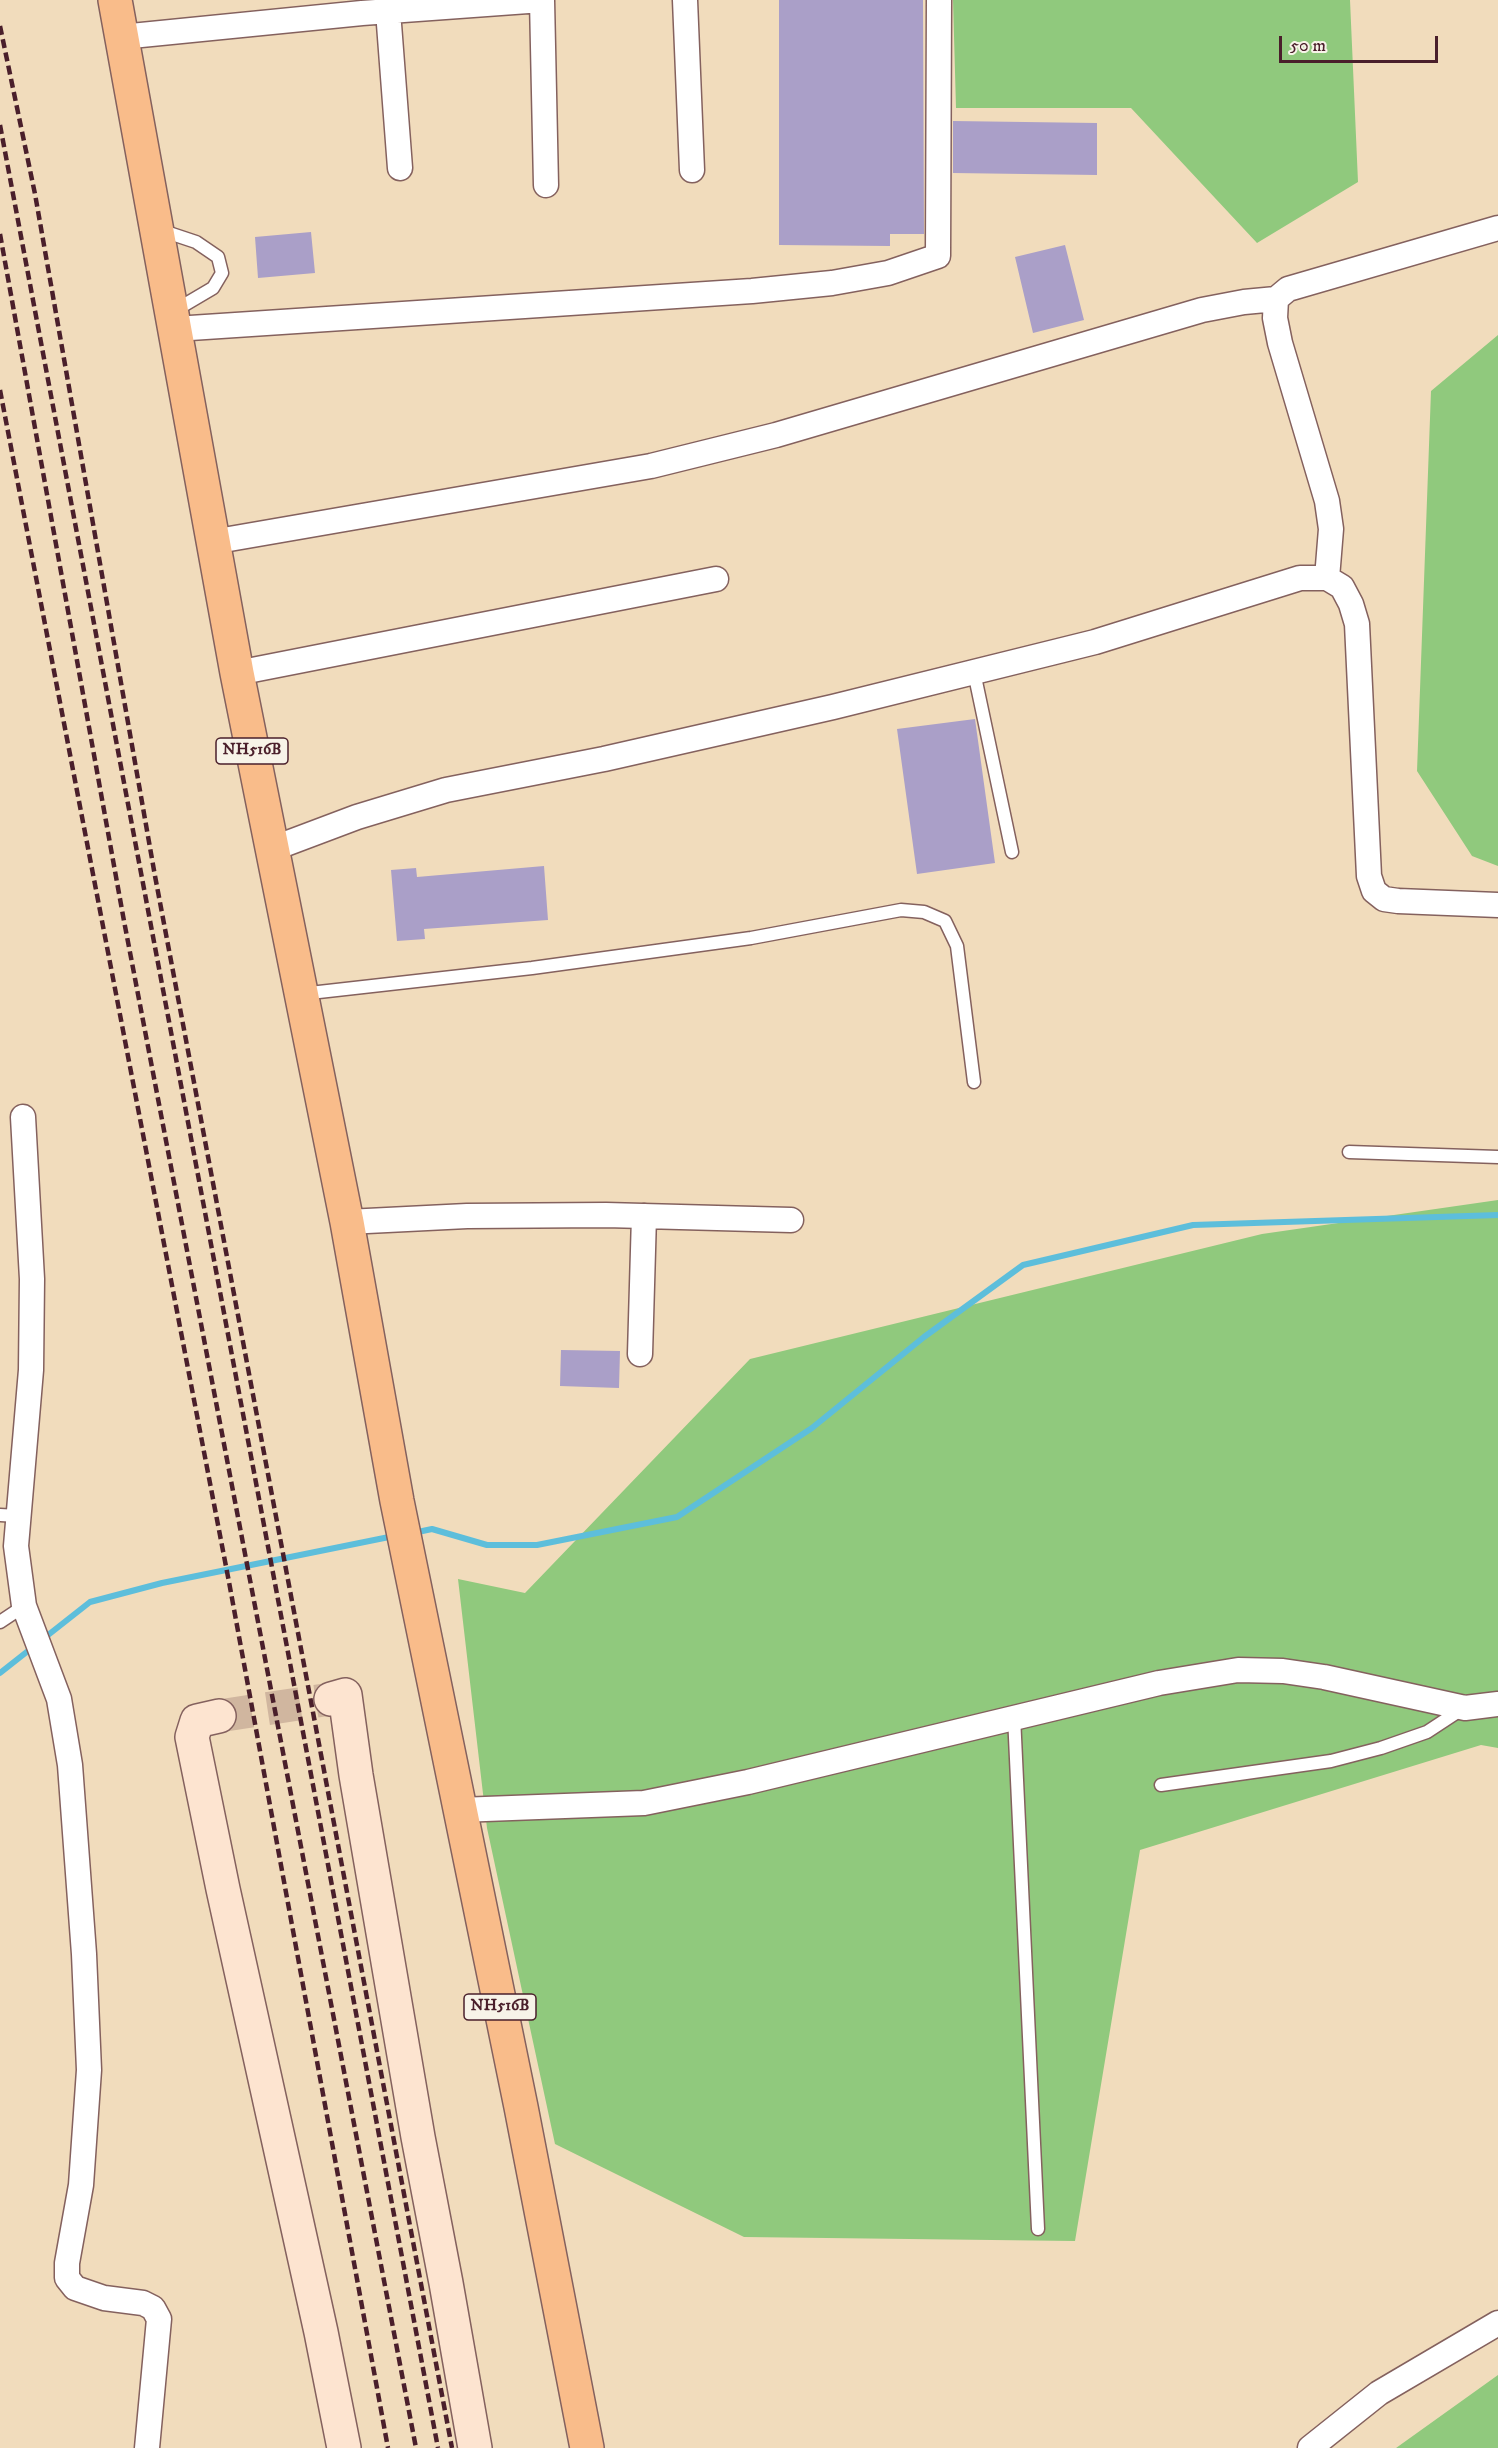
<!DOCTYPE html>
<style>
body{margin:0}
#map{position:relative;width:1498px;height:2448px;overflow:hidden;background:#f1dcbc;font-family:"IM FELL DW Pica",serif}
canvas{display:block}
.scale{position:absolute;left:1279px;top:36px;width:159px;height:27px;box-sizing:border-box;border:3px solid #4a1f2b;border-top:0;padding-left:8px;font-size:18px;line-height:21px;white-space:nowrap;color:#4a1f2b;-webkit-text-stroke:4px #f7f3e8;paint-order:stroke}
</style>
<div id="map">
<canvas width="1498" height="2448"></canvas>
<div class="scale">50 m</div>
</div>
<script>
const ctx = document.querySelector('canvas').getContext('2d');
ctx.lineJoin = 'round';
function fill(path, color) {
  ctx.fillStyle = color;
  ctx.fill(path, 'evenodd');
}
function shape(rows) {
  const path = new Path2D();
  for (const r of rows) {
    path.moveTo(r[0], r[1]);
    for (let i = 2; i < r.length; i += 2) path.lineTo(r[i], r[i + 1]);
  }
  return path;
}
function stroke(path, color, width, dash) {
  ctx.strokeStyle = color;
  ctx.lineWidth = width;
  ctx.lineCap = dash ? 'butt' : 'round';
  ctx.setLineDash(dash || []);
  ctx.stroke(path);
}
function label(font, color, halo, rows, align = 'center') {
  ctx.font = font + ' "IM FELL DW Pica",serif';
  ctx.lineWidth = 4.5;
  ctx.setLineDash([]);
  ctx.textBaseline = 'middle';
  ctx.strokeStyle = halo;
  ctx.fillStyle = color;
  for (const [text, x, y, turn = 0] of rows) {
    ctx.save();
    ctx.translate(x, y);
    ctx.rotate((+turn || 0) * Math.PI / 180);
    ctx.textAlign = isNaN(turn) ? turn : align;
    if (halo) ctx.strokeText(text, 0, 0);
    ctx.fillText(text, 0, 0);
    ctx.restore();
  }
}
fill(shape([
 [953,0,1350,0,1358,182,1257,243,1131,108,956,108],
 [1498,335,1498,866,1472,856,1417,771,1431,391],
 [1498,1200,1498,1748,1481,1745,1140,1850,1075,2241,744,2237,555,2144,487,1828,458,1579,525,1593,750,1359,1262,1234],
 [1498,2375,1498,2448,1396,2448]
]), '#90c97d');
stroke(shape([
 [413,1533,432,1529,487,1545,537,1545,677,1517,812,1428,924,1337,1023,1265,1193,1225,1498,1215],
 [43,1639,90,1602,162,1583,394,1536],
 [0,1673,33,1647]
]), '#5dbedb', 6);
fill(shape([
 [779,0,923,0,924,234,890,234,890,246,779,245],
 [953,121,1097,123,1097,175,953,173],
 [311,232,315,273,258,278,255,237],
 [1065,245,1084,320,1033,333,1015,257],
 [975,719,995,863,917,874,897,729],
 [544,866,548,920,424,929,425,939,397,941,391,870,416,868,417,877],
 [561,1350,620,1351,619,1388,560,1386]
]), '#aa9fc8');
stroke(shape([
 [219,1716,331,1699]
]), '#d0b69f', 33, [33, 16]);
const lane = shape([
 [160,230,196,242,218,257,222,273,213,288,174,311],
 [974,672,1012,852],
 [301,994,532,968,751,938,901,910,924,912,945,921,957,946,974,1082],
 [1349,1152,1498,1157],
 [0,1515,18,1516],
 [0,1622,24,1606],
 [1014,1716,1038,2229],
 [1161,1785,1331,1761,1381,1748,1427,1732,1462,1709]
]);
const street = shape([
 [685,0,692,170],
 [388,11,400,168],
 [121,37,362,13,542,0,546,185],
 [175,329,752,291,832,283,888,273,938,256,939,0],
 [212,542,651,466,776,435,1202,310,1244,302,1276,299],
 [1327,578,1331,529,1327,501,1280,343,1275,318,1276,299,1288,289,1498,228],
 [237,673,716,579],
 [272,849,357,817,446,790,604,759,833,707,1095,642,1300,578,1327,578,1342,587,1351,604,1357,624,1369,876,1374,891,1384,899,1398,901,1498,905],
 [23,1117,32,1279,31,1370,16,1546,24,1606,59,1699,70,1765,84,1954,89,2070,81,2185,67,2263,67,2278,75,2288,104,2298,143,2303,153,2308,159,2319,147,2448],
 [347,1222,467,1216,606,1215,791,1220],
 [640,1354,644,1216],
 [459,1810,644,1803,748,1782,1159,1683,1238,1670,1283,1671,1324,1677,1465,1708,1498,1704],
 [1310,2448,1379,2393,1498,2323]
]);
const secondary = shape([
 [331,1699,345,1695,356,1775,418,2137,446,2283,475,2448],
 [219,1716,197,1721,192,1737,223,1889,321,2332,344,2448]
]);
const highway = shape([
 [115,0,237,673,347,1222,397,1501,521,2107,587,2448]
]);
stroke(lane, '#84615e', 15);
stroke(street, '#84615e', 27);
stroke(secondary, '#84615e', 36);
stroke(highway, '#84615e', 36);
stroke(lane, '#fff', 12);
stroke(street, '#fff', 24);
stroke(secondary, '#fde4d0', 33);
stroke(highway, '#f9bc8a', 33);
stroke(shape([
 [0,26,35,194,155,876,452,2448],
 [0,125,438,2448],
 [0,234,124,921,416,2448],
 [0,390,229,1582,388,2448]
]), '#4a1f2b', 4.5, [9, 4.5]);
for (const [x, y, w] of [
 [252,751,72],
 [500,2007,72]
]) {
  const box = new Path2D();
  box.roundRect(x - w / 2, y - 13, w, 26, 4.5);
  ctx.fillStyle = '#f7f3e8';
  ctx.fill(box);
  stroke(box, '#4a1f2b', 1.5);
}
label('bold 16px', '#4a1f2b', null, [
 ["NH516B",252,751],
 ["NH516B",500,2007]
]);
</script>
